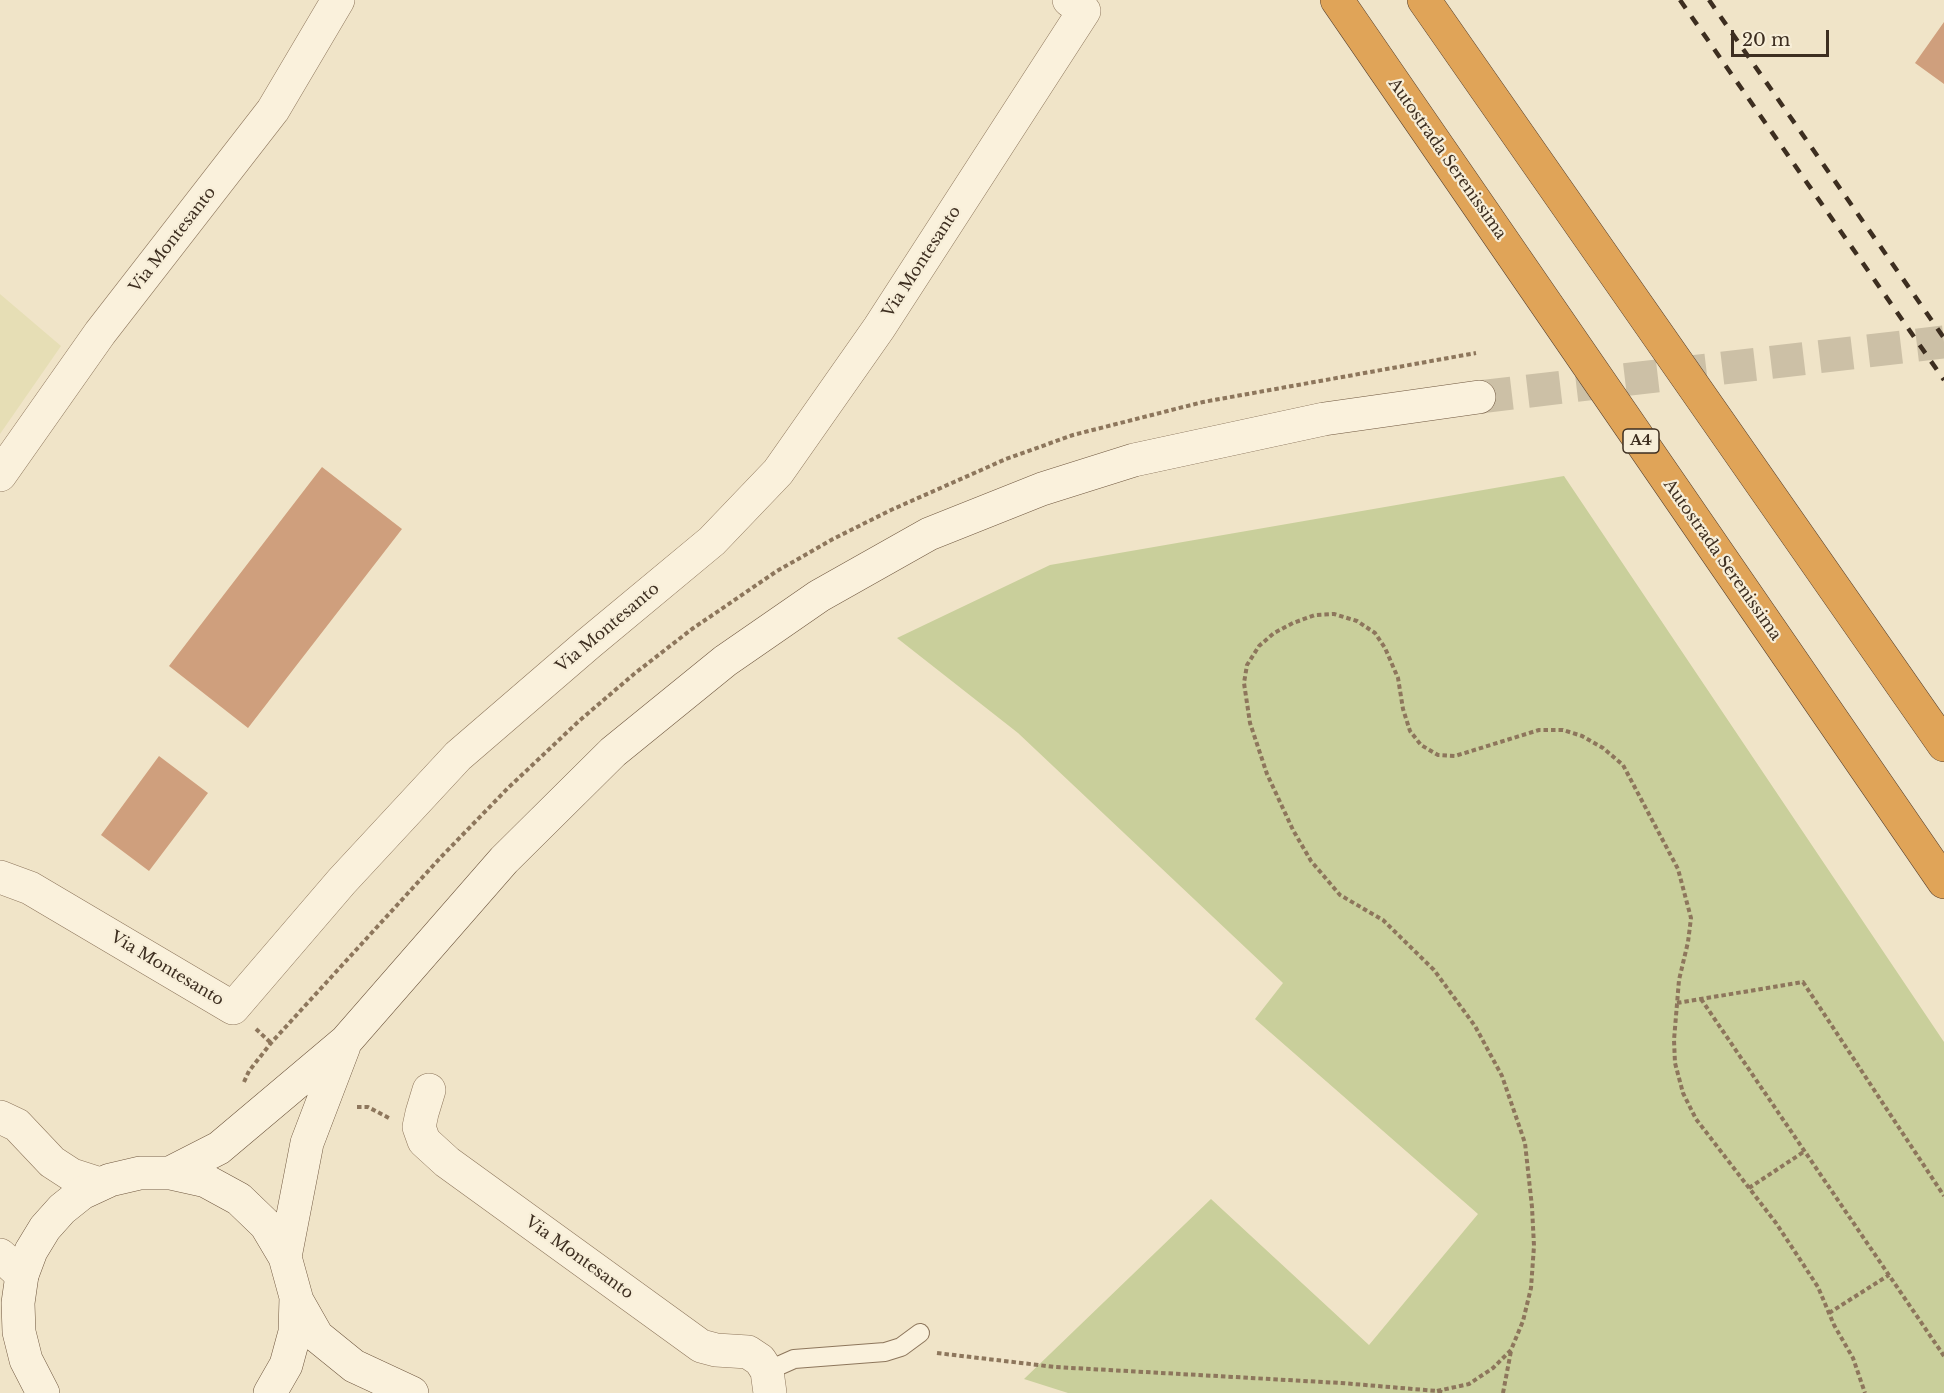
<!DOCTYPE html>
<style>
body{margin:0}
#map{position:relative;width:1944px;height:1393px;overflow:hidden;background:#f0e4c8;font-family:"Libre Baskerville",serif}
canvas{display:block}
.scale{position:absolute;left:1731px;top:30px;width:98px;height:27px;box-sizing:border-box;border:3px solid #3d2e20;border-top:0;padding-left:8px;font-size:18px;line-height:21px;white-space:nowrap;color:#3d2e20;-webkit-text-stroke:4px #f7eed8;paint-order:stroke}
</style>
<div id="map">
<canvas width="1944" height="1393"></canvas>
<div class="scale">20 m</div>
</div>
<script>
const ctx = document.querySelector('canvas').getContext('2d');
ctx.lineJoin = 'round';
function fill(path, color) {
  ctx.fillStyle = color;
  ctx.fill(path, 'evenodd');
}
function shape(rows) {
  const path = new Path2D();
  for (const r of rows) {
    path.moveTo(r[0], r[1]);
    for (let i = 2; i < r.length; i += 2) path.lineTo(r[i], r[i + 1]);
  }
  return path;
}
function stroke(path, color, width, dash) {
  ctx.strokeStyle = color;
  ctx.lineWidth = width;
  ctx.lineCap = dash ? 'butt' : 'round';
  ctx.setLineDash(dash || []);
  ctx.stroke(path);
}
function label(font, color, halo, rows, align = 'center') {
  ctx.font = font + ' "Libre Baskerville",serif';
  ctx.lineWidth = 4.5;
  ctx.setLineDash([]);
  ctx.textBaseline = 'middle';
  ctx.strokeStyle = halo;
  ctx.fillStyle = color;
  for (const [text, x, y, turn = 0] of rows) {
    ctx.save();
    ctx.translate(x, y);
    ctx.rotate((+turn || 0) * Math.PI / 180);
    ctx.textAlign = isNaN(turn) ? turn : align;
    if (halo) ctx.strokeText(text, 0, 0);
    ctx.fillText(text, 0, 0);
    ctx.restore();
  }
}
fill(shape([
 [0,294,61,346,0,434]
]), '#e6deb5');
fill(shape([
 [1564,476,1944,1042,1944,1393,1068,1393,1024,1379,1211,1199,1369,1345,1478,1214,1255,1019,1283,983,1018,733,897,638,1050,565]
]), '#c9cf9b');
fill(shape([
 [1944,22,1944,84,1915,63],
 [322,467,402,529,248,728,169,666],
 [159,756,208,793,149,871,101,835]
]), '#cf9f7d');
stroke(shape([
 [1479,397,1944,342]
]), '#ccc0a6', 33, [33, 16]);
const lane = shape([
 [767,1371,794,1359,885,1352,901,1347,920,1333]
]);
const street = shape([
 [0,475,100,333,273,110,338,0],
 [0,877,30,888,233,1008,342,881,458,756,588,644,712,541,778,472,879,328,1084,11,1069,0],
 [429,1090,422,1113,419,1127,424,1141,447,1162,701,1346,716,1350,748,1352,760,1360,767,1371,770,1393],
 [0,1117,17,1125,52,1162,72,1175,100,1184],
 [0,1255,22,1275]
]);
const secondary = shape([
 [170,1173,219,1148,346,1041,504,860,613,752,725,661,819,596,929,534,1042,489,1134,460,1324,419,1479,397],
 [285,1257,307,1143,344,1046],
 [296,1299,317,1336,354,1366,412,1393],
 [43,1393,26,1360,19,1332,18,1303,22,1275,31,1251,45,1228,62,1209,82,1193,110,1180,140,1173,170,1173,206,1181,239,1199,266,1225,285,1257,296,1297,295,1332,286,1365,270,1393]
]);
const highway = shape([
 [1337,0,1944,882],
 [1424,0,1944,745]
]);
stroke(lane, '#8d765c', 20);
stroke(street, '#8d765c', 34);
stroke(secondary, '#6f573f', 34);
stroke(highway, '#5b4430', 34);
stroke(shape([
 [1701,999,1944,1356],
 [1677,1003,1803,982,1944,1196],
 [256,1029,271,1043],
 [244,1082,249,1071,271,1043,441,857,508,788,579,721,634,674,692,629,777,571,833,539,891,510,1006,459,1073,435,1203,402,1476,353],
 [357,1107,368,1107,389,1118],
 [1749,1188,1805,1151],
 [1829,1313,1889,1275],
 [937,1353,1055,1367,1341,1383,1437,1391,1445,1393],
 [1437,1391,1469,1384,1493,1368,1511,1350,1523,1321,1531,1288,1534,1246,1532,1207,1525,1143,1502,1076,1475,1026,1434,970,1383,920,1340,895,1311,861,1293,830,1267,774,1250,723,1244,683,1247,665,1259,646,1274,633,1293,623,1315,615,1334,614,1357,621,1375,633,1385,648,1398,678,1403,709,1410,731,1421,745,1438,755,1455,756,1539,730,1563,730,1582,736,1603,748,1623,765,1678,869,1691,918,1688,942,1679,980,1674,1040,1675,1063,1683,1093,1696,1119,1776,1223,1818,1287,1834,1325,1853,1358,1865,1393],
 [1503,1393,1511,1351]
]), '#8d765c', 4, [4.5, 3]);
stroke(lane, '#faf1dc', 18);
stroke(street, '#faf1dc', 33);
stroke(secondary, '#faf1dc', 33);
stroke(highway, '#e0a458', 33);
stroke(shape([
 [1680,0,1944,380],
 [1709,0,1944,338]
]), '#3d2e20', 4.5, [10, 10]);
for (const [x, y, w] of [
 [1641,441,36]
]) {
  const box = new Path2D();
  box.roundRect(x - w / 2, y - 12, w, 24, 4.5);
  ctx.fillStyle = '#f7eed8';
  ctx.fill(box);
  stroke(box, '#3d2e20', 1.5);
}
label('bold 15px', '#3d2e20', null, [
 ["A4",1641,441]
]);
label('16px', '#3d2e20', '#f7eed8', [
 ["Autostrada Serenissima",1447,159,55],
 ["Via Montesanto",173,240,-52],
 ["Via Montesanto",922,262,-57],
 ["Autostrada Serenissima",1722,560,55],
 ["Via Montesanto",608,628,-40],
 ["Via Montesanto",167,969,31],
 ["Via Montesanto",579,1258,36]
]);
</script>
